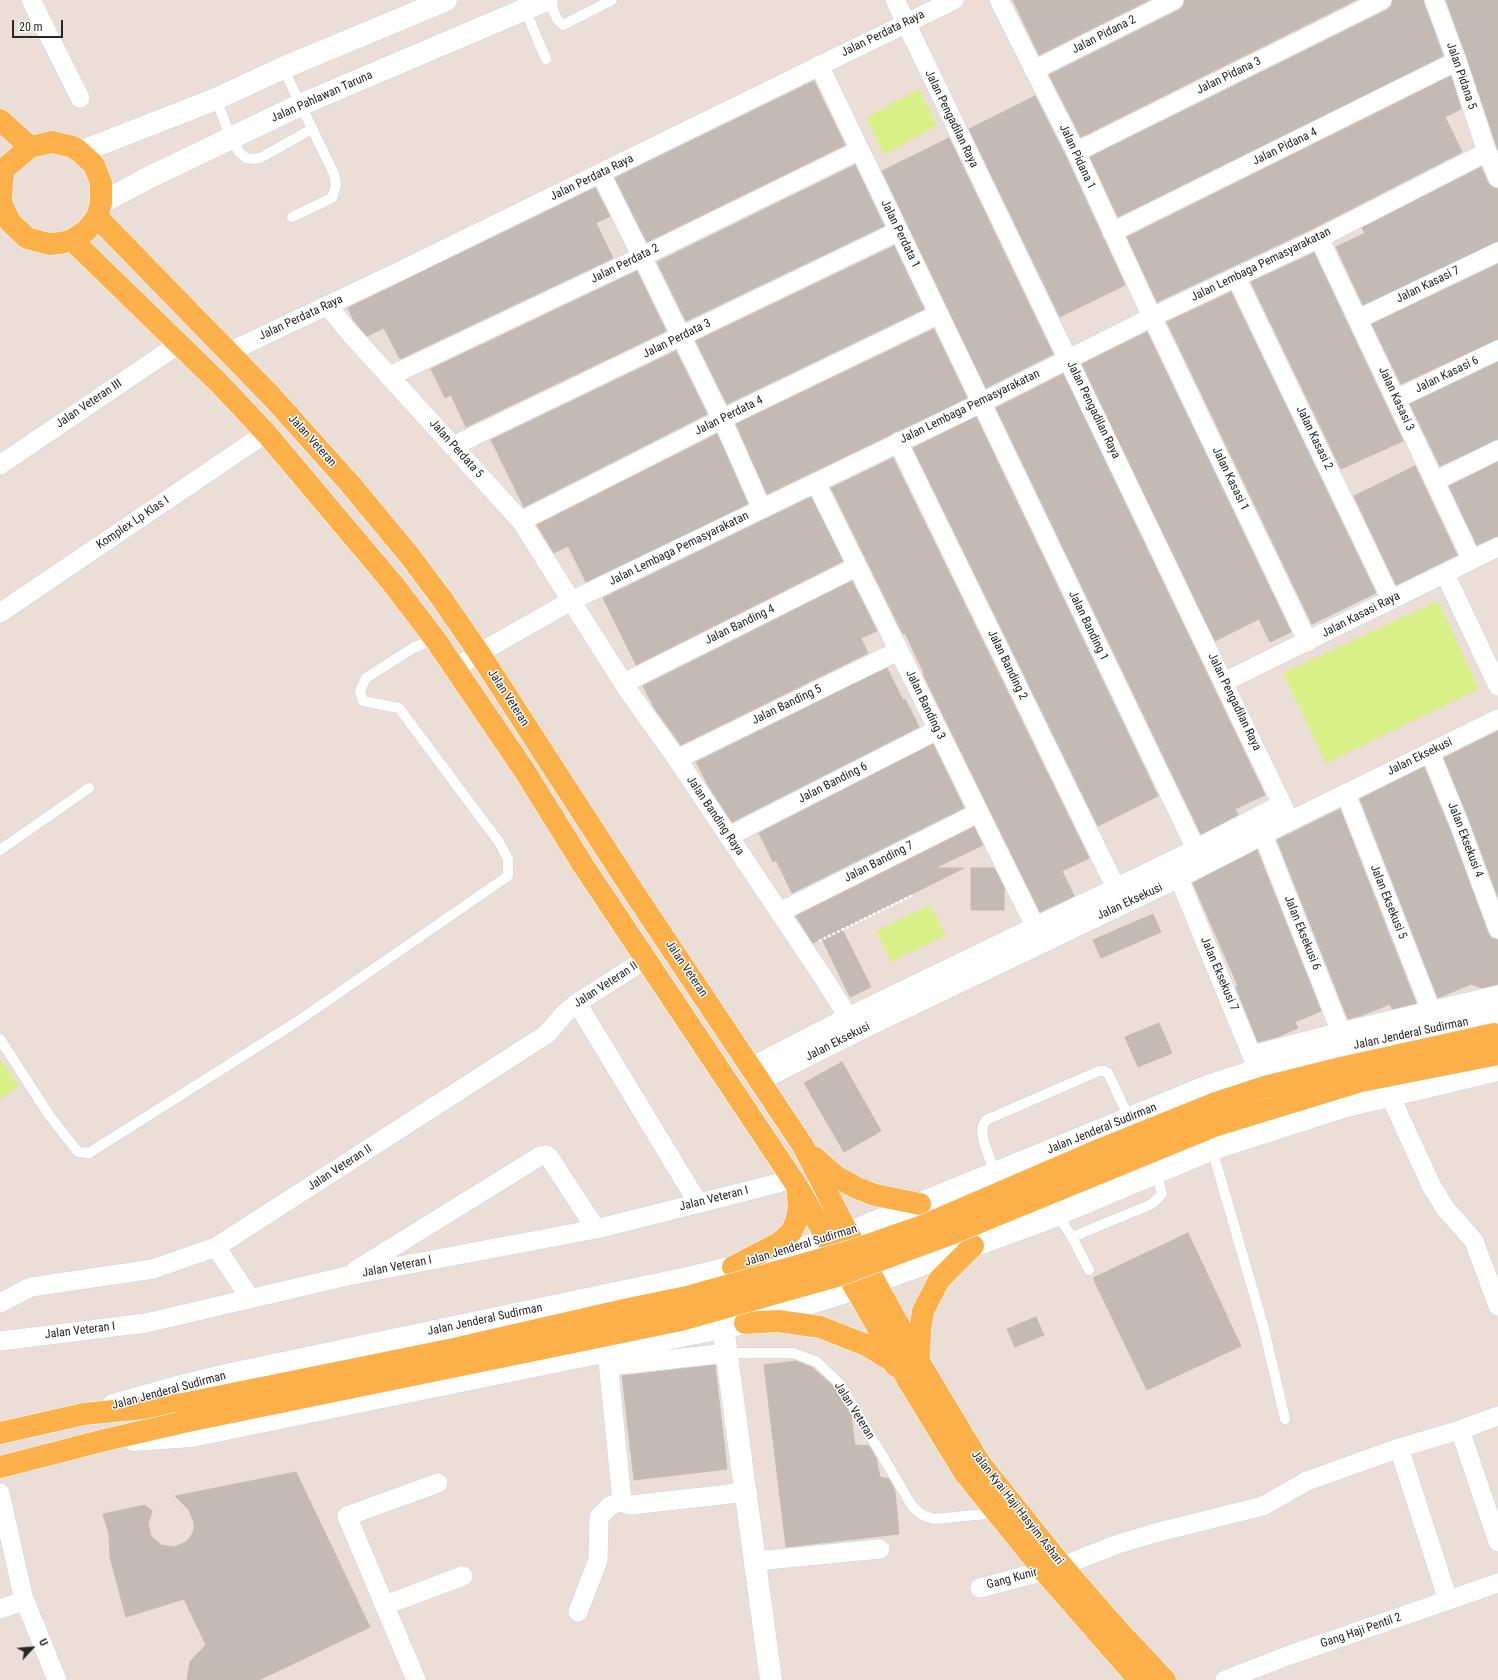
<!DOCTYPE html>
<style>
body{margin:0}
#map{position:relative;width:1498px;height:1680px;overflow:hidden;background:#ebded6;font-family:"Roboto Condensed",sans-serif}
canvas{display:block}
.north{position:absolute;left:12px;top:1628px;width:40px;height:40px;-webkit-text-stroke:3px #fff;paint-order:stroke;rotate:64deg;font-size:11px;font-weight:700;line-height:16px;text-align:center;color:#272727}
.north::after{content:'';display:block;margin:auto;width:14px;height:18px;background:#272727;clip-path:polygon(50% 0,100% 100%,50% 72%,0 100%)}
.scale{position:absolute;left:12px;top:20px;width:51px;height:18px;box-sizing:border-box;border:2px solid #272727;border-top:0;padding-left:5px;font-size:12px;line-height:14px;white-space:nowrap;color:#272727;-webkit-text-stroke:3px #fff;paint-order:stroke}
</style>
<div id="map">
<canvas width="1498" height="1680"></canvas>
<div class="north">U</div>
<div class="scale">20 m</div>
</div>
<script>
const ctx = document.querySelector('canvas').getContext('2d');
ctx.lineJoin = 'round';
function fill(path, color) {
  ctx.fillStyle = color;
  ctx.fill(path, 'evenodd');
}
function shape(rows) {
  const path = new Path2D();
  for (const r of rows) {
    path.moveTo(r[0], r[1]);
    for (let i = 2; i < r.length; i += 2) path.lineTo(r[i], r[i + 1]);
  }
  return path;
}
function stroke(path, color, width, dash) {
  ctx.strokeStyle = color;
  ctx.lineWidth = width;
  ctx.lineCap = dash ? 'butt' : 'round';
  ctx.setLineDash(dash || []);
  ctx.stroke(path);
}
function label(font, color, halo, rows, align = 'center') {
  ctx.font = font + ' "Roboto Condensed",sans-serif';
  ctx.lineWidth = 3;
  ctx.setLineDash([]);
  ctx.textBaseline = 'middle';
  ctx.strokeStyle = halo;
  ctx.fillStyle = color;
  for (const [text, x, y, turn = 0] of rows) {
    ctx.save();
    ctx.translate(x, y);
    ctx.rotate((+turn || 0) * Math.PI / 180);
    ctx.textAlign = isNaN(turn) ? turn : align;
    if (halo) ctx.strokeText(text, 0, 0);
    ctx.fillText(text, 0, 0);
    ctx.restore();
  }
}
fill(shape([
 [919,89,937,125,884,155,866,118],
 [1438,601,1479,689,1326,763,1283,673],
 [930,905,946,935,891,962,876,931],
 [0,1059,19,1086,0,1099]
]), '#d8f087');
const building = shape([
 [1013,0,1149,0,1039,55,1013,0],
 [1185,0,1356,0,1081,137,1049,75,1179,10,1183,6,1185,0],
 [1393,0,1423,0,1443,56,1118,217,1090,157,1387,10,1391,6,1393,0],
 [1446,0,1498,0,1498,150,1467,58,1446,0],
 [1451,76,1461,109,1445,117,1462,152,1314,228,1157,302,1127,237,1451,76],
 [814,81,845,145,647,242,615,178,814,81],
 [1035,96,1066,157,1125,285,1060,317,969,129,1035,96],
 [949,138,1053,354,986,388,882,171,949,138],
 [855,165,884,226,686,321,657,262,855,165],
 [1481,167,1488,183,1492,187,1498,189,1498,241,1363,305,1336,247,1365,233,1362,228,1481,167],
 [595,188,610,216,596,223,613,258,400,359,384,328,367,336,354,321,348,308,595,188],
 [894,246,924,309,727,404,696,341,894,246],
 [1314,253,1403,441,1341,469,1251,282,1314,253],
 [1498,264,1498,339,1401,384,1372,324,1498,264],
 [637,271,666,331,466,427,451,395,445,398,431,369,637,271],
 [1231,292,1376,593,1312,624,1167,322,1231,292],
 [934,329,967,398,767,494,736,424,934,329],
 [1147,332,1291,632,1270,642,1259,619,1215,641,1082,364,1147,332],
 [676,351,707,414,524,507,491,440,676,351],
 [1498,362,1498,439,1440,466,1410,404,1498,362],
 [1063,374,1265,795,1235,809,1238,815,1201,834,996,408,1063,374],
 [976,417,1158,796,1098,826,913,448,976,417],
 [717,434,748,504,586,582,568,546,554,553,537,525,717,434],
 [893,458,1089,858,1062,871,1074,896,1040,912,923,674,924,673,905,633,903,634,831,488,893,458],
 [1498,462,1498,536,1477,545,1449,486,1498,462],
 [1415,466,1457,555,1396,585,1354,496,1415,466],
 [811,497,843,561,636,665,603,598,811,497],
 [852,581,877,631,861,638,868,653,681,745,655,709,643,686,852,581],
 [887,668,903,700,905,699,919,727,732,822,709,787,696,762,887,668],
 [1498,731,1498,897,1470,822,1444,758,1498,731],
 [933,744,964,808,792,893,776,860,773,862,759,833,933,744],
 [1424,767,1450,830,1488,933,1491,938,1498,940,1498,984,1482,988,1471,984,1438,998,1360,799,1424,767],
 [1340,809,1416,1003,1392,1009,1390,1004,1363,1015,1348,1019,1277,840,1340,809],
 [974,827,983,845,935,868,964,868,842,929,871,987,850,997,822,939,813,943,796,916,974,827],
 [1257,850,1321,1011,1295,1022,1298,1028,1277,1037,1258,1042,1236,987,1238,986,1193,883,1257,850],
 [971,868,994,868,1004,887,1004,910,971,910,971,868],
 [1153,914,1161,932,1101,958,1093,940,1153,914],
 [1159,1023,1172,1053,1138,1067,1125,1037,1159,1023],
 [842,1062,881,1131,844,1152,804,1083,842,1062],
 [1188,1233,1241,1346,1147,1390,1093,1278,1188,1233],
 [1036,1317,1044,1335,1015,1347,1007,1329,1036,1317],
 [796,1361,813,1368,835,1388,851,1415,855,1445,869,1446,876,1458,880,1477,889,1479,895,1491,899,1534,786,1547,764,1365,796,1361],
 [715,1365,727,1469,634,1480,622,1376,715,1365],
 [296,1472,370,1627,259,1680,187,1680,190,1662,195,1656,206,1645,184,1599,126,1617,110,1557,109,1534,103,1514,145,1505,152,1511,148,1524,151,1536,161,1545,174,1547,186,1542,191,1536,194,1530,194,1523,189,1510,175,1496,296,1472]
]);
fill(building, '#c2bab3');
stroke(building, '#c6bab0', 1);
const service = shape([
 [549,0,557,19,563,25,612,0],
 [524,7,546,59],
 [283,68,334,174,336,185,332,198,292,217],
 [216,99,231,138,239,152,246,158,253,159,260,158,312,129],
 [0,850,89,788],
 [0,1039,49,1115,78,1152,89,1153,298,1021,508,876,508,859,499,842,399,708,363,701,360,691,366,678,413,648,435,639],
 [1212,1149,1264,1329,1285,1419],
 [995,1173,985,1146,982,1132,983,1125,986,1120,1099,1071,1104,1071,1108,1073,1129,1118],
 [1057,1214,1072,1237,1152,1204,1162,1194,1156,1173],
 [1072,1237,1089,1270],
 [728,1353,793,1353,817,1362,840,1384,912,1506,922,1515,934,1519,997,1513]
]);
const minor = shape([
 [31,0,80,98],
 [895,0,1290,821],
 [999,0,1076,152,1152,317,1308,642],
 [1434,0,1457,61,1487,152,1498,178],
 [819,65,1196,849],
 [1034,70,1174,0],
 [1076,152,1382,0],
 [601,174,722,419,762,509],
 [1112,232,1457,61],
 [1319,238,1472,560],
 [1236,277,1391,599],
 [328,306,349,332,521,521,627,689,677,759,823,977,848,1017,855,1033],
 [1358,319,1498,252],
 [229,352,400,271,954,0],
 [390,376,641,257,860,150],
 [1396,399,1498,350],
 [898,442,1116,888],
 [453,446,899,231],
 [0,465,179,344],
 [1435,481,1498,450],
 [816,483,1035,926],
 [521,521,722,419,939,314],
 [1445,574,1498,686],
 [0,613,266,433],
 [456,668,479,653,571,601,981,403,1152,317,1319,238,1487,152],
 [1224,682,1498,547],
 [624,683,856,567],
 [1430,752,1460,826,1498,929],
 [677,759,898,651],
 [1346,794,1431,1010],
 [1263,835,1341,1032],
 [729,836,937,730],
 [1179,878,1257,1068],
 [780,912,978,813],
 [577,1003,698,1203],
 [1252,1055,1341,1032,1498,995],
 [751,1067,848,1017,1196,849,1282,804],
 [760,1081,855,1033,1179,878,1290,821,1498,719],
 [1390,1096,1432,1187,1445,1208,1474,1241,1498,1306],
 [216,1247,250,1298],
 [356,1270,540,1156,546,1155,549,1157,596,1229],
 [0,1303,31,1287,153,1269,216,1247,547,1034,564,1014,577,1003,646,959],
 [0,1341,146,1323,347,1276,596,1229,779,1183,792,1178],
 [607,1351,622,1501,626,1504,631,1505,747,1492],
 [609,1366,728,1353],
 [1460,1430,1498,1542],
 [1399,1448,1448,1600],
 [0,1493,23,1596,57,1680],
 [756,1561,880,1549],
 [1062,1566,1118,1544,1155,1533,1263,1506,1307,1481,1399,1448,1460,1430,1498,1416],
 [980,1588,1044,1571],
 [385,1605,463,1576],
 [0,1609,20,1602,24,1599],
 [578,1612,598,1560,599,1517,610,1506,622,1501],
 [416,1680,347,1516,438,1483],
 [1225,1680,1287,1656,1498,1583]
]);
const tertiary = shape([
 [721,1312,771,1680],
 [113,1405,177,1387,231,1374,692,1277,776,1257,848,1233,1211,1085,1283,1062,1498,1015],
 [133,1440,191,1436,745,1323,856,1289,1039,1222,1212,1149,1346,1106,1498,1070]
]);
const secondary = shape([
 [80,152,216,99,283,68,446,0],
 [101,203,150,177,300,105,547,0]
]);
const primary = shape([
 [0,120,30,147],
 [52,142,73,147,80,152,94,165,101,183,101,203,97,217,86,231,72,240,61,243,49,244,27,238,10,222,1,202,2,182,4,169,30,147,52,142],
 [97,217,273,398,351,485,409,555,442,599,479,653,629,885,803,1146,848,1233,919,1362,979,1462,1062,1566,1117,1629,1165,1680],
 [72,240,218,382,266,433,393,584,435,639,524,770,583,865,797,1186,909,1382,964,1472,1044,1571,1139,1680],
 [814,1157,837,1177,857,1188,875,1195,920,1204],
 [733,1267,779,1243,791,1232,796,1222,799,1207,797,1187],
 [745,1323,778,1321,820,1327,866,1345,891,1360,896,1366],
 [919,1362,920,1331,923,1311,939,1280,973,1246],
 [0,1433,84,1414,183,1404],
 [0,1467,105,1440]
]);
stroke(service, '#cbd4e2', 11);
stroke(minor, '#cbd4e2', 20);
stroke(tertiary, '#cbd4e2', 23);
stroke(secondary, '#cbd4e2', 23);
stroke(primary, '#fff', 23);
stroke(shape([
 [819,941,913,895]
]), '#fff', 2.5, [3, 2]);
stroke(service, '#fff', 10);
stroke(minor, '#fff', 19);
stroke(tertiary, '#fff', 22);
stroke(secondary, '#fff', 22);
stroke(primary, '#fcb04a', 22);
const primaryBridge = shape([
 [183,1404,454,1349,633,1308,687,1297,854,1250,920,1227,1094,1152,1216,1103,1265,1087,1341,1068,1494,1034],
 [105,1440,188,1421,681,1320,837,1276,948,1235,1214,1126,1361,1081,1498,1054]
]);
stroke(primaryBridge, '#fff', 23, []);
stroke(primaryBridge, '#fcb04a', 22);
label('12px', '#272727', '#fff', [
 ["Jalan Perdata Raya",883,34,-26],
 ["Jalan Pidana 2",1104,35,-27],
 ["Jalan Pidana 3",1229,76,-26],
 ["Jalan Pidana 5",1461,76,71],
 ["Jalan Pahlawan Taruna",322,97,-24],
 ["Jalan Pengadilan Raya",951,119,64],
 ["Jalan Pidana 4",1285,147,-26],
 ["Jalan Pidana 1",1077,157,65],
 ["Jalan Perdata Raya",592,178,-26],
 ["Jalan Perdata 1",900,234,64],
 ["Jalan Perdata 2",625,264,-26],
 ["Jalan Lembaga Pemasyarakatan",1261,265,-26],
 ["Jalan Kasasi 7",1428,285,-26],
 ["Jalan Perdata Raya",301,318,-25],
 ["Jalan Perdata 3",677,339,-26],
 ["Jalan Kasasi 6",1447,375,-26],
 ["Jalan Kasasi 3",1396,399,65],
 ["Jalan Veteran III",89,404,-34],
 ["Jalan Lembaga Pemasyarakatan",970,407,-26],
 ["Jalan Pengadilan Raya",1093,410,64],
 ["Jalan Perdata 4",729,416,-26],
 ["Jalan Kasasi 2",1314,438,64],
 ["Jalan Veteran",312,441,48],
 ["Jalan Perdata 5",456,449,48],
 ["Jalan Kasasi 1",1230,479,64],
 ["Komplex Lp Klas I",133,523,-34],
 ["Jalan Lembaga Pemasyarakatan",679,549,-26],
 ["Jalan Kasasi Raya",1361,615,-27],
 ["Jalan Banding 4",740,625,-26],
 ["Jalan Banding 1",1088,626,64],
 ["Jalan Banding 2",1007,665,64],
 ["Jalan Veteran",508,698,57],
 ["Jalan Pengadilan Raya",1234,702,64],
 ["Jalan Banding 5",787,705,-26],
 ["Jalan Banding 3",925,705,64],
 ["Jalan Eksekusi",1420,757,-26],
 ["Jalan Banding 6",833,783,-27],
 ["Jalan Banding Raya",715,816,56],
 ["Jalan Eksekusi 4",1465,840,69],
 ["Jalan Banding 7",879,862,-27],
 ["Jalan Eksekusi",1130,902,-25],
 ["Jalan Eksekusi 5",1388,902,68],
 ["Jalan Eksekusi 6",1302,933,68],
 ["Jalan Veteran",686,969,56],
 ["Jalan Eksekusi 7",1219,974,67],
 ["Jalan Veteran II",606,985,-33],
 ["Jalan Jenderal Sudirman",1411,1034,-12],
 ["Jalan Eksekusi",838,1042,-27],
 ["Jalan Jenderal Sudirman",1102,1129,-22],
 ["Jalan Veteran II",340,1168,-33],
 ["Jalan Veteran I",714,1199,-14],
 ["Jalan Jenderal Sudirman",801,1246,-17],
 ["Jalan Veteran I",397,1267,-11],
 ["Jalan Jenderal Sudirman",485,1320,-12],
 ["Jalan Veteran I",80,1331,-7],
 ["Jalan Jenderal Sudirman",169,1391,-15],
 ["Jalan Veteran",854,1411,58],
 ["Jalan Kyai Haji Hasyim Ashari",1017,1508,52],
 ["Gang Kunir",1012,1579,-15],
 ["Gang Haji Pentil 2",1361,1631,-19]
]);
</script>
